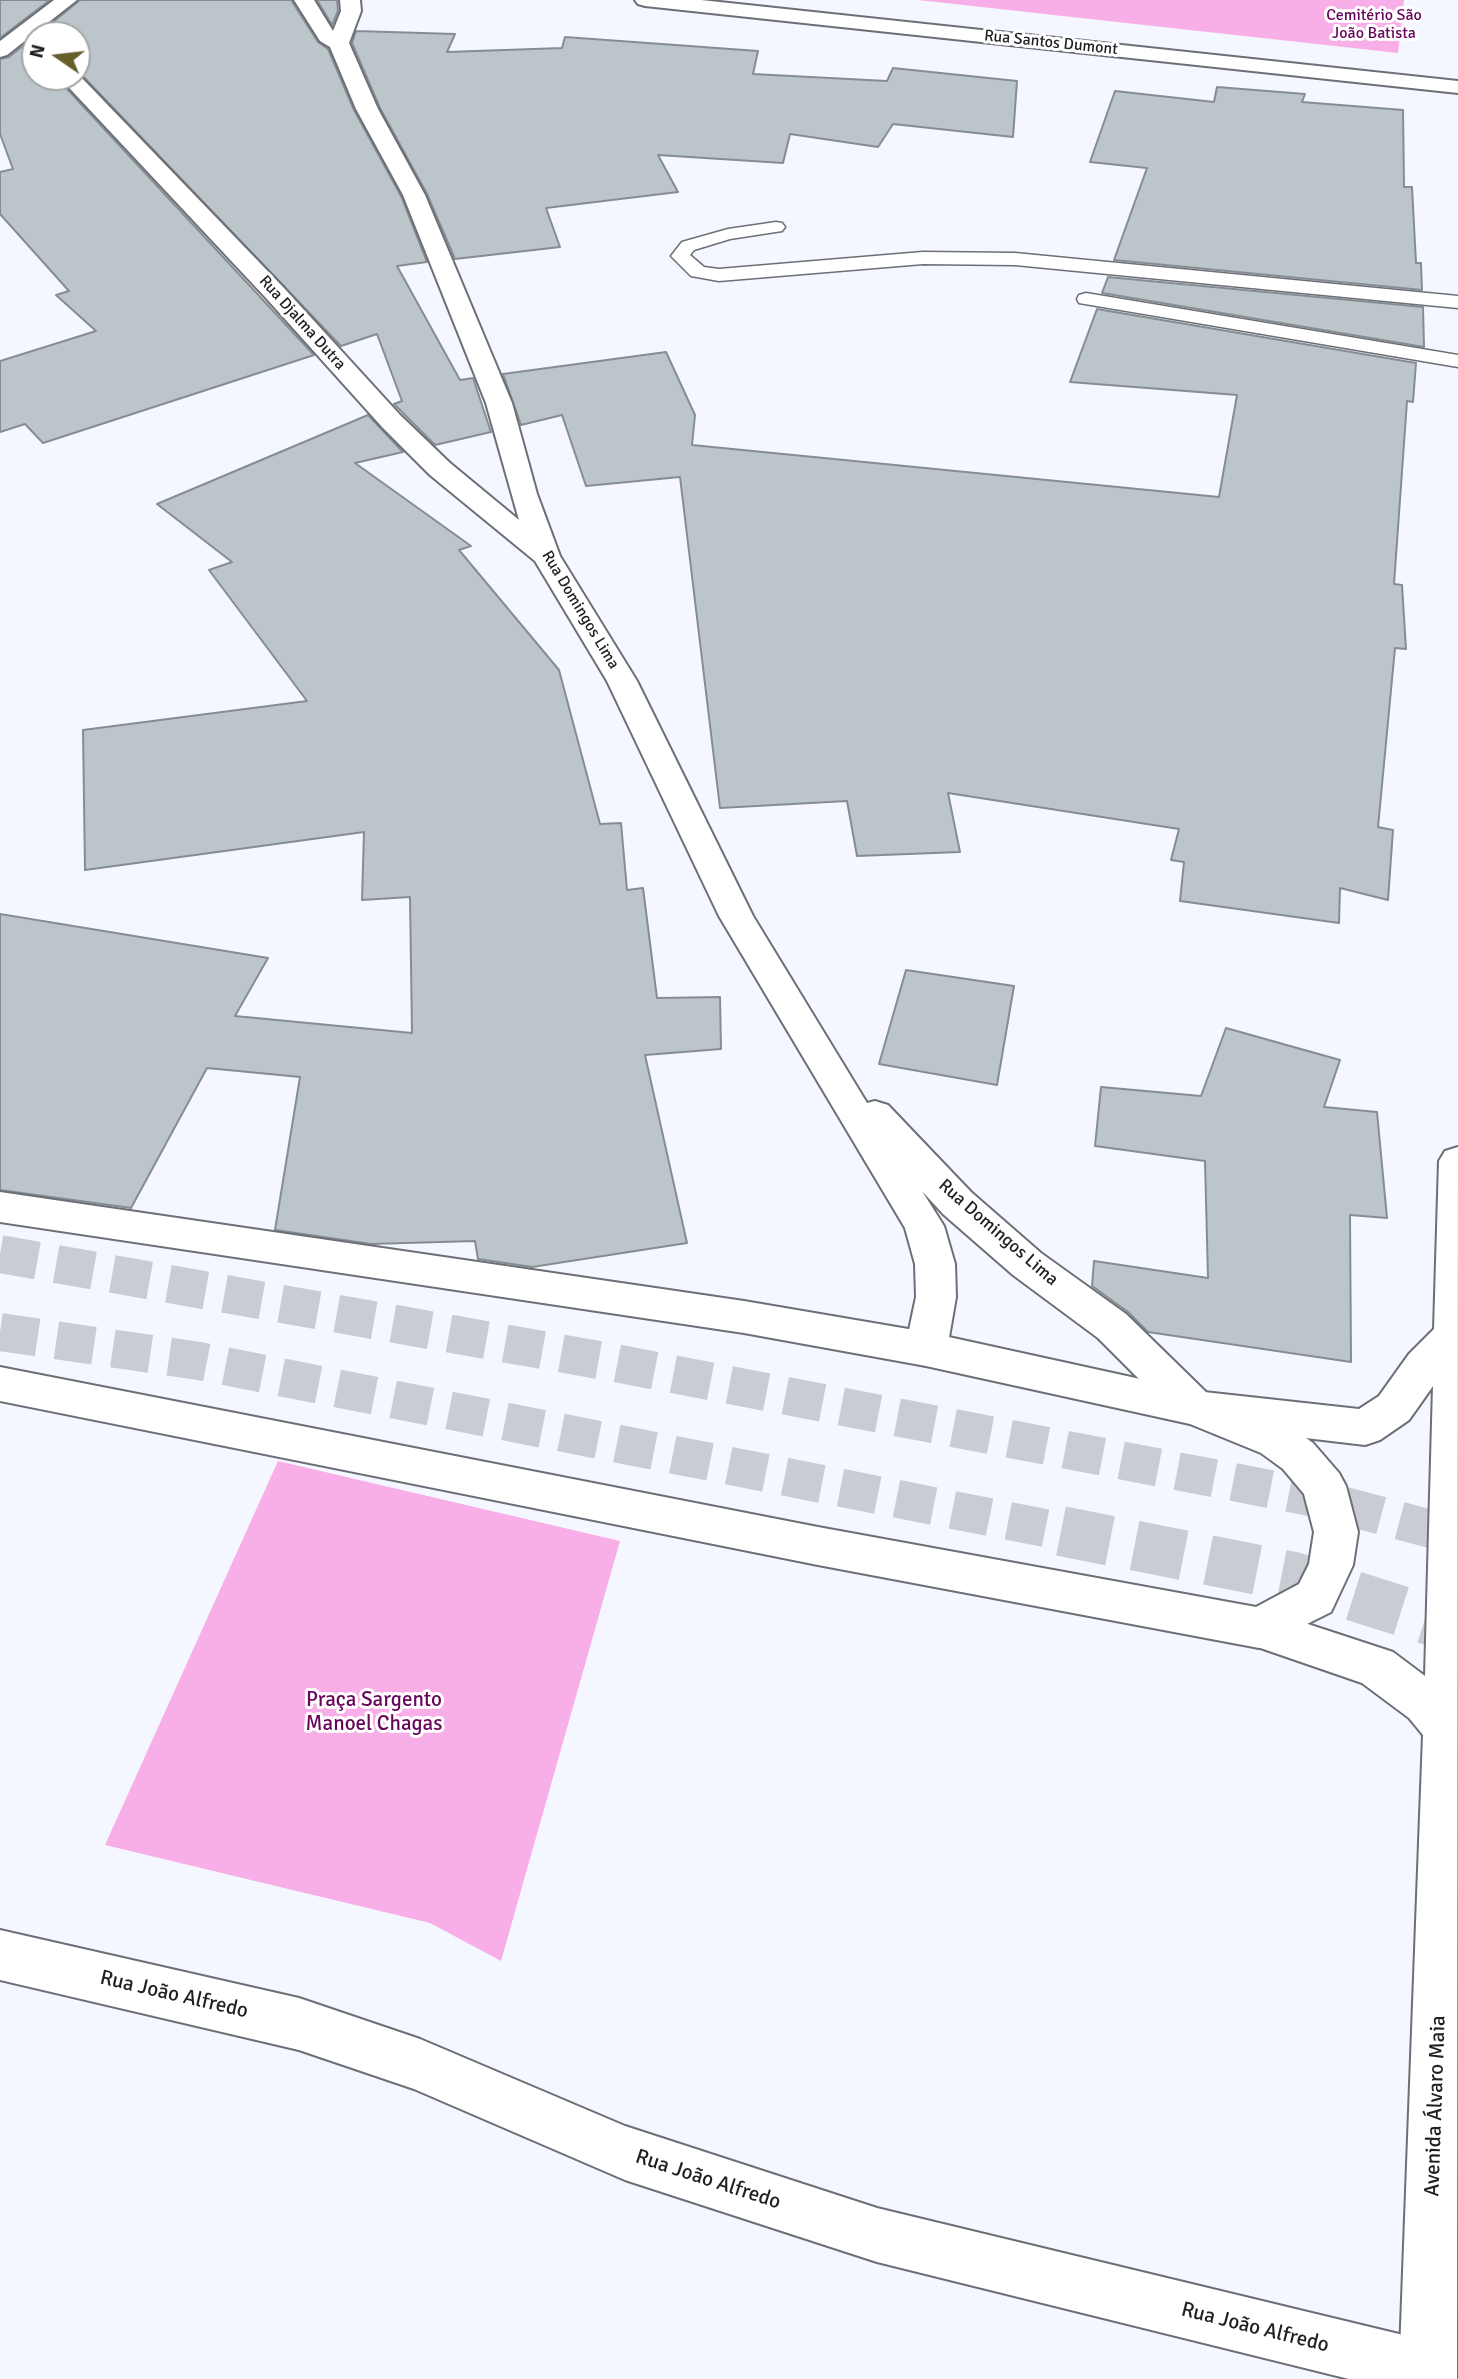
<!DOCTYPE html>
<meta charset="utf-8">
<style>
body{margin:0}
#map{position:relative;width:1458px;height:2379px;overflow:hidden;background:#f4f7ff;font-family:Signika,sans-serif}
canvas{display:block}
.north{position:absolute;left:21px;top:21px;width:70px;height:70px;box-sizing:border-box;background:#fff;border:2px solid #a5a6a7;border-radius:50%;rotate:284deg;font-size:19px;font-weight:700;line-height:28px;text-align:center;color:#1f2023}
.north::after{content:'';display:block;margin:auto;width:24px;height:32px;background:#665f2c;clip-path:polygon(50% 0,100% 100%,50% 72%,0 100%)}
</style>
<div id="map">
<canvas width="1458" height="2379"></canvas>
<div class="north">N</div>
</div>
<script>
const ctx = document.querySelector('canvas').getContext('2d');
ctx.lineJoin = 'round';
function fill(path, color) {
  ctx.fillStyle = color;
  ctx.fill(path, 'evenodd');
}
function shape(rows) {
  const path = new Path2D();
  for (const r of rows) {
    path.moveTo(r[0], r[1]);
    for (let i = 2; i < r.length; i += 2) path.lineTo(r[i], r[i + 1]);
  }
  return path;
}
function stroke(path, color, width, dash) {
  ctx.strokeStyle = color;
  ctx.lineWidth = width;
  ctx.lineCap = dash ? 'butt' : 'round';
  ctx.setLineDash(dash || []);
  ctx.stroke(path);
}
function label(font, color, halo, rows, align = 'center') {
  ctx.font = font + ' Signika,sans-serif';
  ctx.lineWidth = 6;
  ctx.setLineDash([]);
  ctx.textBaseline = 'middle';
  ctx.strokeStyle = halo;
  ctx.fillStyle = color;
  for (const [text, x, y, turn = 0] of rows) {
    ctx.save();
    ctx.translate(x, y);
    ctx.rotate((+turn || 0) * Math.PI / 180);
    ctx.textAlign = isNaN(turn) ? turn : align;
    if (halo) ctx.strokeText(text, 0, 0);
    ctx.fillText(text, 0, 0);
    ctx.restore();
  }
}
fill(shape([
 [918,0,1404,0,1398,53],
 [278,1461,620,1541,501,1961,430,1923,105,1845]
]), '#f8afe7');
const building = shape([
 [0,0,50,0,0,38,0,0],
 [80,0,291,0,318,42,328,49,354,110,401,196,427,262,397,266,460,380,473,378,491,432,435,445,394,404,402,401,377,334,341,346,77,70,77,35,37,35,80,0],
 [317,0,337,0,338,11,332,25,317,0],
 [356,31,455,34,447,52,562,48,565,37,758,51,753,74,887,81,893,68,1017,81,1013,137,893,124,878,147,790,134,783,163,658,155,678,192,546,208,560,247,455,259,427,194,380,108,352,43,356,31],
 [35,36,35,77,56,77,314,355,43,443,25,424,0,432,0,361,96,331,56,295,69,291,0,214,0,172,13,169,0,134,0,59,9,57,35,36],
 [1217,87,1305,94,1302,102,1403,110,1404,187,1412,187,1416,263,1421,263,1422,290,1114,260,1147,168,1090,162,1115,91,1214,102,1217,87],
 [1108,277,1423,307,1424,347,1102,293,1108,277],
 [1097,309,1416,363,1413,402,1407,401,1394,584,1402,585,1406,649,1395,648,1378,827,1393,830,1388,900,1340,888,1339,923,1180,901,1184,862,1171,860,1179,829,948,793,960,852,857,856,847,801,720,808,680,477,586,486,562,415,521,425,503,374,666,352,695,415,692,445,1219,497,1237,395,1070,382,1097,309],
 [368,415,403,452,355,463,471,546,459,550,559,670,600,824,621,823,627,890,643,888,657,998,720,997,721,1049,645,1055,687,1243,532,1267,478,1259,475,1241,371,1244,275,1230,300,1077,207,1068,131,1208,0,1190,0,914,268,958,235,1016,412,1033,410,897,362,900,364,832,85,870,83,730,307,701,209,570,232,562,157,504,368,415],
 [906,970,1014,986,997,1085,879,1064,906,970],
 [1226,1028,1340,1060,1324,1107,1377,1112,1387,1218,1350,1215,1351,1362,1148,1332,1128,1312,1092,1286,1094,1261,1208,1278,1205,1161,1095,1146,1101,1087,1201,1096,1226,1028]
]);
fill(building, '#bcc5ca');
stroke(building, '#868d92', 2);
stroke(shape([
 [0,1254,610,1362,1208,1477,1315,1498,1446,1533],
 [0,1332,199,1361,1070,1533]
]), '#c9ccd3', 38, [38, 19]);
stroke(shape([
 [1061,1531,1294,1577,1458,1629],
 [1439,1531,1458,1536]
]), '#c9ccd3', 50, [50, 25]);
const lane = shape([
 [776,222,782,223,785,227,782,231,730,239,694,250,690,255,704,267,719,269,923,252,1015,253,1458,296,1458,308,1015,265,923,264,719,281,691,276,671,256,682,242,728,229,776,222],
 [1086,293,1458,355,1458,367,1079,303,1077,299,1079,295,1086,293]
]);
const street = shape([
 [54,0,77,0,7,55,0,57,0,41,54,0],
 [294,0,314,0,333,31,341,11,340,0,360,0,361,11,349,43,378,109,425,195,512,403,537,494,560,556,637,681,753,916,867,1103,875,1101,888,1105,971,1192,1041,1253,1126,1314,1210,1396,1216,1408,1210,1420,1195,1425,1180,1420,1098,1338,1013,1275,943,1214,922,1191,944,1226,955,1264,956,1297,947,1349,940,1361,926,1366,912,1361,905,1349,916,1297,915,1264,905,1228,719,916,607,681,535,561,430,475,382,427,266,298,59,77,77,77,77,73,284,288,400,415,450,463,519,520,486,403,403,195,356,109,330,47,320,41,294,0],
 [635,0,701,0,1458,81,1458,93,645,6,638,4,635,0],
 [0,1930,299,1998,420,2039,625,2126,877,2208,1428,2341,1448,2350,1457,2370,1453,2379,1349,2379,877,2262,625,2180,414,2089,299,2050,0,1980,0,1930]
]);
const secondary = shape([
 [0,1192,744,1301,926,1332,1195,1391,1291,1427,1313,1443,1339,1473,1346,1486,1358,1532,1353,1565,1331,1612,1259,1648,818,1565,0,1401,0,1367,818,1527,1256,1607,1299,1584,1309,1564,1314,1532,1304,1494,1283,1469,1261,1453,1190,1424,926,1366,744,1333,0,1222,0,1192]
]);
const primary = shape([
 [1458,1147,1457,2379,1399,2379,1423,1735,1409,1718,1362,1683,1243,1642,1236,1628,1243,1614,1259,1608,1393,1652,1425,1676,1433,1386,1409,1420,1380,1440,1365,1445,1195,1425,1180,1420,1174,1408,1180,1396,1195,1391,1359,1409,1379,1396,1409,1354,1434,1329,1439,1161,1445,1151,1458,1147]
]);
stroke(lane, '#6c6f76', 3);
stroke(street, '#6c6f76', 4);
stroke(secondary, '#6c6f76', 4);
stroke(primary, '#6c6f76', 4);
fill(lane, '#fff');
fill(street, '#fff');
fill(secondary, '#fff');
fill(primary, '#fff');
label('16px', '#67065b', '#fff', [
 ["Cemitério São",1374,16],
 ["João Batista",1374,34]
]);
label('16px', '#1f2023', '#fff', [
 ["Rua Santos Dumont",1051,43,6],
 ["Rua Djalma Dutra",302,323,48],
 ["Rua Domingos Lima",580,610,59]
]);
label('18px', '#1f2023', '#fff', [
 ["Rua Domingos Lima",998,1233,41]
]);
label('21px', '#67065b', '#fff', [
 ["Praça Sargento",374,1700],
 ["Manoel Chagas",374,1724]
]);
label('21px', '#1f2023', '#fff', [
 ["Rua João Alfredo",174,1995,13],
 ["Avenida Álvaro Maia",1436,2106,-88],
 ["Rua João Alfredo",708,2180,18],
 ["Rua João Alfredo",1255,2328,14]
]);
</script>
